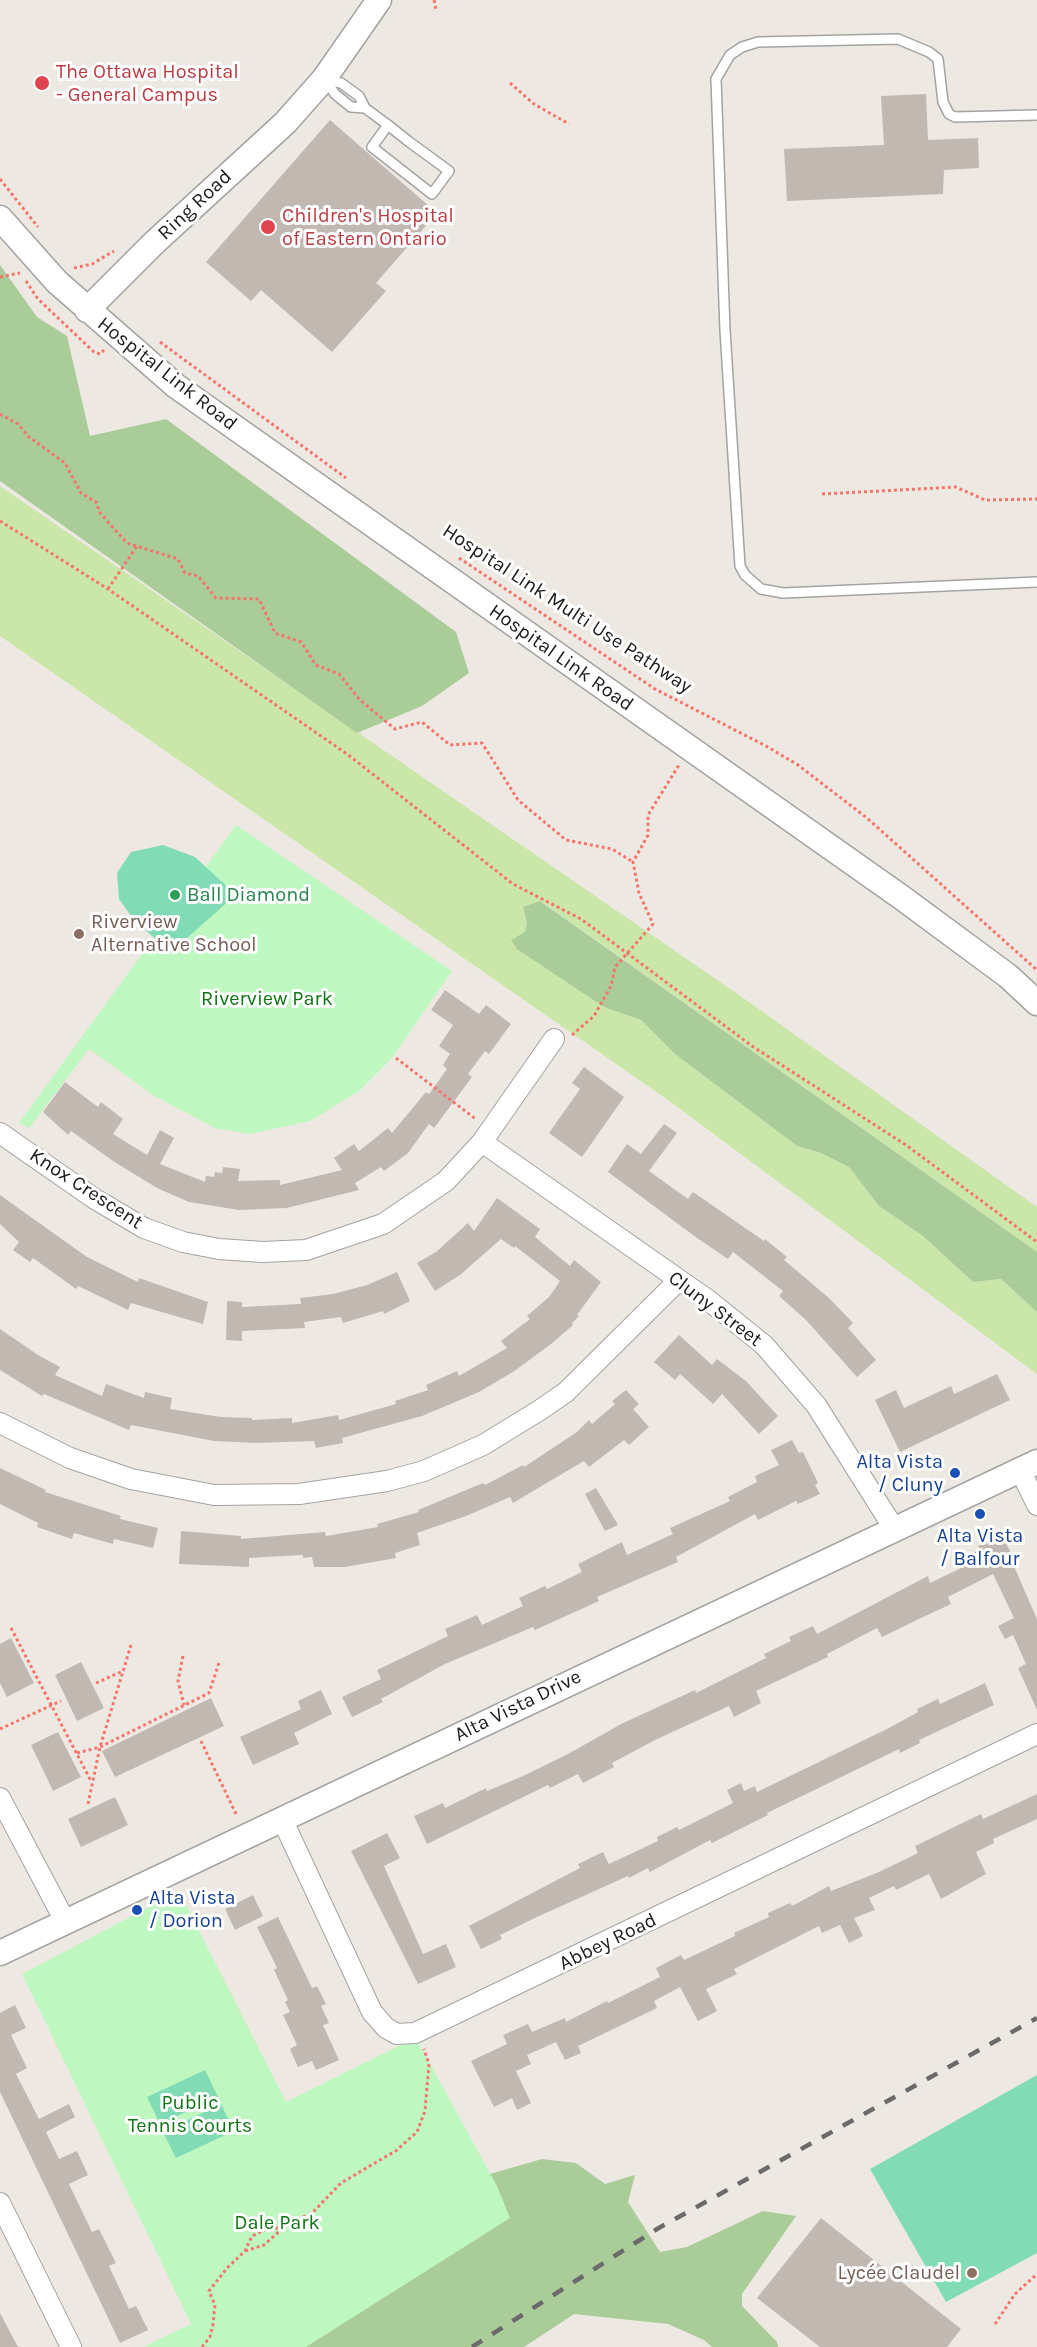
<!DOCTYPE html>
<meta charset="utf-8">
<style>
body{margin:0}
canvas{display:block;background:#ede9e2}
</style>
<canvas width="1037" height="2347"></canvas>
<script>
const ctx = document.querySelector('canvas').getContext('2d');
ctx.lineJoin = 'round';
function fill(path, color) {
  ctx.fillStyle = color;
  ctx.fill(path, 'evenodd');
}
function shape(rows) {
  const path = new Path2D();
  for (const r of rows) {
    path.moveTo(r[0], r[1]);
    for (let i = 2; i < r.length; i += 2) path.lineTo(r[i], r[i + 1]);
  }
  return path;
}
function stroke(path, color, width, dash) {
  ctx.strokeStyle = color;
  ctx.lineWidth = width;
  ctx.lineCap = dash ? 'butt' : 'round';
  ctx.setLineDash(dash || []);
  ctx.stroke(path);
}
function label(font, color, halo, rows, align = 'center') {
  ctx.font = font + ' Karla,sans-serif';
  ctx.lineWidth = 6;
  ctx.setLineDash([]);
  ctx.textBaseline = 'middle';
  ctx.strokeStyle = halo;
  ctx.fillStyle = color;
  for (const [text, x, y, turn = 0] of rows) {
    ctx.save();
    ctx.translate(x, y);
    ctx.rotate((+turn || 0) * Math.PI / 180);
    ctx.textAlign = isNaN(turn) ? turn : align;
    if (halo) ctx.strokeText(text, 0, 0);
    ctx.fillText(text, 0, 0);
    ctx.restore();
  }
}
fill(shape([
 [0,486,742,997,1037,1207,1037,1252,541,901,523,907,527,923,525,932,604,1007,641,1020,675,1054,797,1146,821,1153,849,1167,879,1206,923,1236,973,1282,1001,1279,1037,1312,1037,1374,668,1100,0,636]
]), '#cae7a9');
fill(shape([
 [0,265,37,317,67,336,90,436,166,419,456,632,469,673,422,706,357,733,0,481],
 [540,901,1037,1252,1037,1312,1001,1279,973,1282,923,1236,879,1206,849,1167,821,1153,797,1146,675,1054,641,1020,604,1007,517,949,511,940,525,932,527,923,523,907],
 [460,2143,490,2174,542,2159,576,2163,605,2184,635,2175,628,2202,660,2252,687,2247,763,2211,796,2216,742,2294,742,2306,777,2342,778,2347,712,2347,704,2340,668,2324,574,2314,524,2347,223,2347]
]), '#a9cc98');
fill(shape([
 [236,825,452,971,392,1058,359,1091,310,1121,250,1134,215,1128,153,1095,89,1049,29,1128,19,1123],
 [179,1891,286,2102,401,2045,417,2040,497,2186,510,2218,306,2347,143,2347,191,2324,22,1974]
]), '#bff7c1');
fill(shape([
 [163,845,195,857,232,891,231,899,187,938,160,943,134,920,119,899,117,873,131,852],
 [205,2070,218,2097,160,2124,147,2097],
 [1037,2075,1037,2253,946,2302,870,2169],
 [221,2104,234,2131,176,2158,163,2132]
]), '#81dbb5');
fill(shape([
 [926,94,928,140,978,138,979,168,944,170,943,194,787,201,784,149,884,145,881,96],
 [330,120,437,213,376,283,386,291,332,352,261,290,251,301,206,262],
 [445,990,479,1014,486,1005,511,1024,489,1054,485,1051,468,1074,472,1077,434,1128,429,1124,408,1153,384,1171,381,1167,355,1183,359,1190,287,1208,239,1210,189,1202,157,1188,113,1161,71,1131,68,1135,43,1112,65,1082,98,1107,101,1102,123,1119,113,1134,147,1155,160,1130,174,1138,160,1164,205,1182,206,1176,214,1177,215,1172,222,1173,223,1167,240,1169,238,1181,280,1180,280,1185,342,1170,334,1158,354,1144,359,1151,388,1128,392,1133,426,1092,429,1094,447,1069,443,1065,450,1054,439,1046,453,1025,431,1010],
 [584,1067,624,1097,582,1157,549,1133,580,1089,572,1083],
 [664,1124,677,1133,649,1171,688,1199,693,1192,764,1241,765,1239,787,1257,784,1260,829,1298,853,1323,848,1328,876,1360,857,1377,806,1320,779,1296,783,1291,733,1252,728,1259,697,1238,608,1172,627,1144,641,1154],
 [0,1195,87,1257,138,1282,139,1278,208,1302,203,1324,131,1303,128,1310,78,1286,76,1289,33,1258,30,1262,13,1250,19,1242,0,1224],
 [497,1198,540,1229,535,1237,570,1266,574,1260,601,1282,577,1315,579,1316,572,1323,573,1325,551,1344,513,1372,479,1392,422,1416,342,1438,343,1443,316,1448,314,1441,255,1443,214,1441,131,1425,129,1430,44,1394,42,1396,0,1370,0,1329,38,1355,60,1367,55,1375,102,1396,106,1384,144,1398,145,1392,172,1398,170,1409,221,1417,252,1418,252,1420,292,1418,292,1423,338,1415,339,1420,396,1404,395,1401,428,1390,426,1385,457,1371,459,1376,507,1348,501,1341,530,1319,527,1316,549,1297,560,1281,515,1246,514,1248,501,1239,460,1275,435,1291,417,1263,436,1252,468,1223,474,1231],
 [397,1272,410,1301,384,1314,383,1311,343,1323,341,1317,304,1322,305,1328,242,1331,242,1341,226,1340,227,1301,242,1302,242,1307,301,1304,300,1298,333,1294,367,1285],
 [679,1335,712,1365,717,1359,746,1381,778,1416,759,1434,722,1394,713,1404,680,1374,675,1380,654,1362],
 [997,1374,1010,1400,900,1452,875,1400,896,1390,904,1408,951,1386,954,1394],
 [626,1390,639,1404,633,1409,649,1427,629,1445,624,1440,589,1467,584,1461,513,1503,510,1497,466,1516,417,1533,420,1545,395,1553,396,1558,345,1567,314,1567,312,1557,303,1558,303,1555,249,1558,249,1567,179,1564,181,1531,241,1536,241,1539,325,1532,326,1536,378,1527,377,1524,419,1512,418,1510,483,1483,485,1485,523,1465,524,1467,577,1432,589,1420,592,1424,615,1404,612,1401],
 [792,1440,799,1453,803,1452,818,1483,815,1485,820,1494,798,1504,796,1501,758,1520,755,1514,676,1557,678,1562,597,1597,599,1601,535,1630,533,1627,445,1664,381,1699,383,1702,352,1717,342,1697,381,1679,377,1670,448,1636,445,1629,477,1615,482,1625,523,1606,519,1598,545,1586,547,1589,582,1572,578,1564,622,1542,627,1555,673,1534,670,1528,730,1501,728,1497,757,1482,755,1476,779,1465,771,1450],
 [0,1468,46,1490,45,1492,121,1516,120,1519,158,1528,153,1548,114,1539,113,1544,74,1533,72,1539,37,1527,38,1523,0,1504],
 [596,1488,618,1525,605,1531,585,1494],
 [997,1536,999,1539,1003,1537,1016,1563,1013,1564,1037,1619,1037,1710,1018,1668,1026,1664,1013,1635,1005,1639,998,1626,1014,1618,993,1574,948,1597,951,1604,921,1618,882,1637,877,1628,827,1654,828,1657,756,1691,761,1703,734,1717,729,1706,655,1740,612,1763,614,1767,583,1783,578,1774,550,1788,548,1785,427,1844,414,1816,443,1803,445,1808,486,1788,487,1791,523,1776,568,1754,621,1724,695,1690,696,1693,766,1658,764,1654,791,1641,789,1637,813,1626,817,1634,928,1576,930,1583,961,1568,958,1562,980,1549,978,1546],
 [11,1638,34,1683,7,1697,0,1683,0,1644],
 [81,1662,104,1708,77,1721,55,1675],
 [985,1683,994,1705,919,1740,920,1743,900,1753,899,1749,767,1813,768,1815,712,1843,710,1840,650,1872,648,1868,629,1878,628,1876,537,1917,500,1935,502,1939,481,1949,469,1926,580,1868,578,1864,603,1852,609,1864,658,1841,657,1837,677,1827,679,1830,733,1803,727,1790,741,1783,744,1791,755,1786,757,1792,889,1728,918,1712,917,1709,938,1699,940,1704],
 [321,1690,332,1714,294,1733,299,1744,253,1765,240,1737,301,1709,298,1701],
 [211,1698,224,1726,115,1777,102,1751],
 [58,1732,81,1777,53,1791,31,1745],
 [1037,1794,1037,1819,993,1839,994,1843,976,1852,986,1874,941,1899,929,1874,896,1890,894,1886,869,1898,875,1910,854,1918,863,1936,849,1943,840,1925,822,1933,819,1926,734,1969,737,1974,706,1989,717,2011,698,2021,680,1987,654,2001,657,2008,578,2046,581,2053,565,2060,556,2042,527,2055,531,2064,516,2071,531,2103,517,2110,512,2098,494,2107,471,2061,507,2044,503,2035,528,2024,532,2032,565,2018,566,2022,607,2001,608,2003,660,1977,656,1968,681,1955,684,1960,735,1936,734,1933,769,1917,768,1913,790,1903,792,1906,829,1886,831,1891,879,1872,918,1853,915,1846,981,1814,983,1819],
 [115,1797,128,1825,81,1847,68,1819],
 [387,1833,400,1858,384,1866,423,1954,446,1944,456,1967,418,1984,351,1851],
 [253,1895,263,1916,235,1930,225,1909],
 [278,1917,312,1988,317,1986,326,2004,321,2006,329,2023,323,2025,339,2060,316,2070,312,2061,298,2067,290,2049,297,2045,283,2015,290,2012,285,2002,288,2000,274,1970,277,1968,257,1927],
 [15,2005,26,2028,11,2035,27,2068,16,2074,39,2119,69,2104,75,2117,46,2132,59,2159,77,2151,88,2175,69,2184,92,2232,99,2229,116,2263,109,2266,129,2309,136,2306,148,2330,120,2343,0,2092,0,2013],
 [821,2218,961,2329,947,2347,820,2347,757,2298],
 [0,2313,18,2347,0,2347]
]), '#c2b8b2');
const service = shape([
 [327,80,341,83,359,96,365,108,388,125,408,141,449,171,432,194,372,147,388,125],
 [326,81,335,94,351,107,365,108],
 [1037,115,955,117,949,114,943,102,938,59,929,52,898,39,758,42,742,47,730,55,716,79,725,330,740,566,745,575,761,589,783,593,1037,582]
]);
const minor = shape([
 [0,1133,95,1199,144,1228,183,1242,219,1249,263,1252,306,1250,383,1224,446,1181,482,1142,554,1039],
 [482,1142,708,1300,764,1345,816,1405,895,1530],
 [0,1423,70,1458,131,1479,214,1495,299,1494,387,1481,424,1471,483,1445,540,1410,566,1392,679,1280],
 [1020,1470,1037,1505],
 [0,1798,65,1921],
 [282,1819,372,2012,386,2028,397,2034,415,2033,1037,1734],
 [0,2203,71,2347]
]);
const tertiary = shape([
 [0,218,57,282,176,386,901,897,1008,976,1037,1003],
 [87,310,155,242,285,123,324,79,379,0],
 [0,1953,1037,1462]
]);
stroke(service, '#a3a3a3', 12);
stroke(minor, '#a3a3a3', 22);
stroke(tertiary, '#a3a3a3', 27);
stroke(shape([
 [434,0,436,10],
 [510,83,534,104,569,124],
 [0,179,38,227],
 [74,268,92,264,114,251],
 [0,277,20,273],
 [26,281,38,299,94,352,100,354,104,350],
 [160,342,346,478],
 [0,414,18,424,29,437,65,463,81,493,96,502,100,513,127,543,178,559,185,573,198,576,216,598,259,599,275,633,301,642,316,665,339,674,360,700,395,729,422,722,450,745,482,743,518,800,566,840,612,849,633,862],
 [822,494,956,487,985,500,1037,499],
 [0,521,108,589,347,754,513,884,581,919,752,1046,906,1145,1037,1242],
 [459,558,655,689,766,746,798,765,867,818,1037,970],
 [108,589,137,546],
 [572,1035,594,1016,611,986,615,967,653,924,639,893,633,862,648,835,648,815,679,765],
 [396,1058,477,1120],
 [11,1628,91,1781],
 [183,1656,178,1681,184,1705],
 [96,1683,123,1671],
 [0,1729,61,1701],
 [201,1741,237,1816],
 [77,1753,100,1747,209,1693,219,1663],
 [88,1804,100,1747,131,1645],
 [282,2229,314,2211,341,2183,397,2150,417,2132,425,2111,429,2064,424,2049],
 [995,2324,1015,2294,1037,2274],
 [202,2347,210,2337,213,2324,215,2305,209,2291,227,2268,245,2251,252,2236,271,2227,282,2229,264,2245,245,2251]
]), '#f5746b', 3, [3, 3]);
stroke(service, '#fff', 9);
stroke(minor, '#fff', 20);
stroke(tertiary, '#fff', 24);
stroke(shape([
 [472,2347,657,2229,1037,2018]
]), '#6a6a6a', 4.5, [12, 12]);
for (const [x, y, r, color] of [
 [42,83,8,"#e0444e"],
 [268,227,8,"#e0444e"],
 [175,895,6,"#2e9e5b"],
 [79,934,6,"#8d6e63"],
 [955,1473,6,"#1a4fb4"],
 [980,1514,6,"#1a4fb4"],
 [137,1910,6,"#1a4fb4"],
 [972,2273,6,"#8d6e63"]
]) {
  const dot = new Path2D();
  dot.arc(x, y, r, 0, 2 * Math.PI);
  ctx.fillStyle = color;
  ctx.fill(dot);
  stroke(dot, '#fff', 2);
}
label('20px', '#be3a42', '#fff', [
 ["The Ottawa Hospital",56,72],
 ["- General Campus",56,95],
 ["Children's Hospital",282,216],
 ["of Eastern Ontario",282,239]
], 'left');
label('20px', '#1c1c1c', '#fff', [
 ["Ring Road",195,205,-43],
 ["Hospital Link Road",167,374,38],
 ["Hospital Link Multi Use Pathway",567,609,33],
 ["Hospital Link Road",561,658,35],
 ["Knox Crescent",86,1189,33],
 ["Cluny Street",715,1309,37],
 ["Alta Vista Drive",518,1706,-26],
 ["Abbey Road",608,1942,-26]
]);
label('20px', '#27864d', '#fff', [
 ["Ball Diamond",187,895]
], 'left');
label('20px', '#785e54', '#fff', [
 ["Riverview",91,922],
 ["Alternative School",91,945],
 ["Lycée Claudel",960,2273,"right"]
], 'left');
label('20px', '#0e7613', '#fff', [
 ["Riverview Park",267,999],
 ["Public",190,2103],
 ["Tennis Courts",190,2126],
 ["Dale Park",277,2223]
]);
label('20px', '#164399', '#fff', [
 ["Alta Vista",943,1462],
 ["/ Cluny",943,1485],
 ["Alta Vista",980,1536,"center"],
 ["/ Balfour",980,1559,"center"],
 ["Alta Vista",149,1898,"left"],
 ["/ Dorion",149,1921,"left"]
], 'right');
</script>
